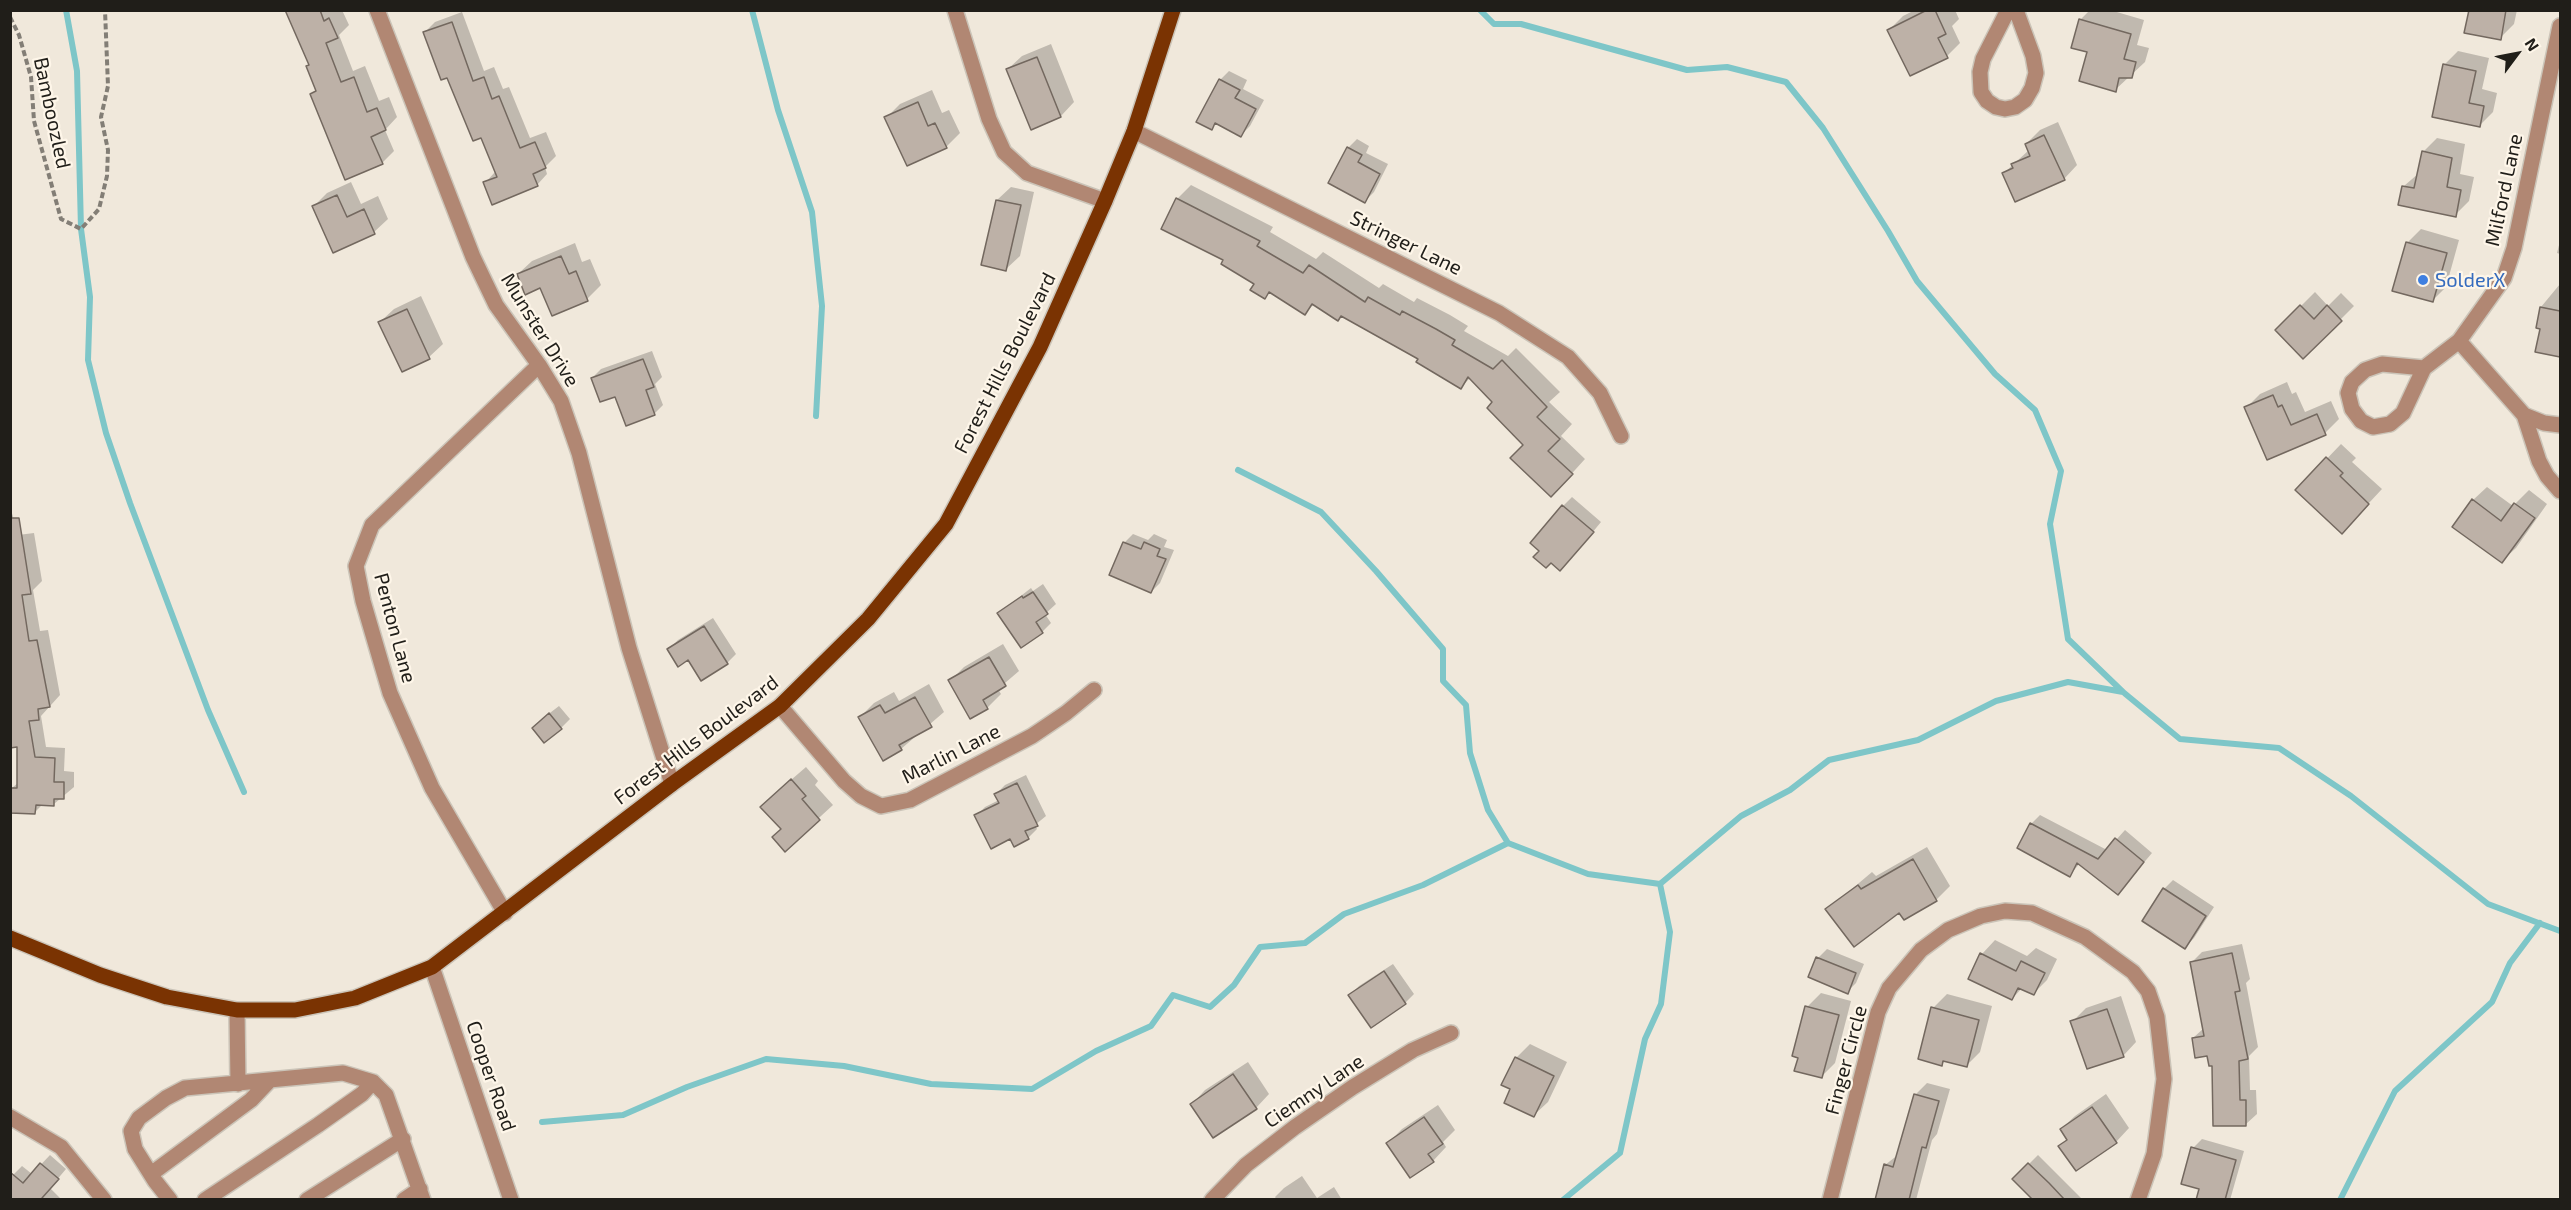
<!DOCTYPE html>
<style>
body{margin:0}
#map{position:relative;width:2571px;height:1210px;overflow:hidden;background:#f0e8db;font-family:"Exo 2",sans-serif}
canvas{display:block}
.frame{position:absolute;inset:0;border:12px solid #201e19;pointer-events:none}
.north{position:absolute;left:2487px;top:24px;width:60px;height:60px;-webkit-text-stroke:4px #fef6e9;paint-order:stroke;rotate:58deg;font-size:16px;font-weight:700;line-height:24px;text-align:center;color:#201e19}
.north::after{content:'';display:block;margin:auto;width:21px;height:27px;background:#201e19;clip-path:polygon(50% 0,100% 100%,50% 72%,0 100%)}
</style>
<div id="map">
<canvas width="2571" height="1210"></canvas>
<div class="frame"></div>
<div class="north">N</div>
</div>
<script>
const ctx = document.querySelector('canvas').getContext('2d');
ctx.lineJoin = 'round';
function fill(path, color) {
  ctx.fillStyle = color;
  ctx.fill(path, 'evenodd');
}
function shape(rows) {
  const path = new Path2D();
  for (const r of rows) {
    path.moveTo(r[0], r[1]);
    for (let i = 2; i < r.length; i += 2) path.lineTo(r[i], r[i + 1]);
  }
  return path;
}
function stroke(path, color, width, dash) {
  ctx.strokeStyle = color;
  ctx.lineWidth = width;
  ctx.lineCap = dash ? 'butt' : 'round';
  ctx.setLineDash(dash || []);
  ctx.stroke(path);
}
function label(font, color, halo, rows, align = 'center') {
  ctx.font = font + ' "Exo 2",sans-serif';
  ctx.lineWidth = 4.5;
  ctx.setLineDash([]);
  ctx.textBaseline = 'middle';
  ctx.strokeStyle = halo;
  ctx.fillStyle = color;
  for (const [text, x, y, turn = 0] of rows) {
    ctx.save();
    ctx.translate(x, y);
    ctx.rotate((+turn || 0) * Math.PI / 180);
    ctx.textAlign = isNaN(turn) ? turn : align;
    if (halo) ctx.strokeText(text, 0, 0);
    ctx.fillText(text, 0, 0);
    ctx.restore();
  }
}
fill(shape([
 [287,10,342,10,349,25,339,35,353,71,365,66,379,101,389,97,397,117,385,130,394,151,382,163,312,94,317,89,308,66,310,64],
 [1915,10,1955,10,1959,19,1952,26,1960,43,1947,56,1889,30,1903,16],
 [2090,10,2110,10,2144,20,2137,45,2149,48,2145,62,2115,90,2089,51,2080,20],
 [2470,10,2517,10,2514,24,2500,38],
 [462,12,484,71,494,67,503,89,509,87,530,138,546,132,556,156,545,167,547,174,537,185,485,183,495,172,482,136,425,32,435,22],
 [1051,44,1074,102,1061,116,1008,69,1022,56],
 [2458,51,2489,58,2482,89,2497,93,2493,112,2479,126,2444,65],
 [1229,71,1247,80,1243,89,1264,100,1250,126,1241,135,1217,122,1211,129,1220,80],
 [932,90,942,113,949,110,960,133,946,147,886,118,900,104],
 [2058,122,2077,165,2064,179,2004,173,2029,150,2026,144,2040,130],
 [2437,138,2465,144,2460,174,2474,177,2469,201,2455,215,2404,186,2419,173,2423,152],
 [1357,139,1369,146,1366,153,1388,164,1374,192,1365,201,1348,148],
 [351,182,361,204,378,196,388,219,374,232,334,251,313,207,327,193],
 [1191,185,1273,227,1270,232,1316,259,1323,252,1379,288,1383,284,1414,302,1417,298,1450,315,1468,326,1464,331,1508,356,1516,348,1560,392,1549,402,1572,424,1561,436,1585,459,1565,481,1470,378,1461,387,1420,358,1342,314,1314,304,1305,313,1271,291,1265,297,1256,283,1225,260,1177,199],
 [1011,187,1034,192,1020,256,1006,269,997,200],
 [2421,229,2459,240,2446,287,2432,301,2394,290,2408,242],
 [2560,241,2560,254,2557,253],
 [575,243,582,262,590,259,601,285,587,299,553,314,541,286,518,274,532,261],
 [2560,284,2560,355,2537,351,2541,327,2541,307],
 [2315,292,2328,306,2341,293,2354,306,2303,357,2277,330],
 [421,296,443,344,429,357,402,370,380,322,394,309],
 [652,351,662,377,655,384,663,405,654,414,616,395,592,378,601,369],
 [2287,382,2292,394,2296,392,2305,412,2331,401,2339,419,2325,433,2268,458,2246,408,2260,394],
 [2341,444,2356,458,2352,462,2382,489,2355,518,2297,490],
 [2487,487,2513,506,2529,490,2547,504,2516,548,2502,561,2473,500],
 [1572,497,1601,522,1569,561,1541,550,1563,506],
 [10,506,18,535,34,533,42,581,33,590,40,631,48,630,60,695,41,716,46,747,65,748,64,771,74,772,74,787,54,804,43,804,35,812,12,788,19,782,19,745,10,747],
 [1133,534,1148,540,1154,534,1167,540,1164,547,1174,550,1160,583,1151,592,1124,543],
 [1043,584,1056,604,1045,614,1051,623,1042,632,999,613,1031,588,1033,591],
 [713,618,736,654,727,663,689,658,669,649,678,640],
 [1003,644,1019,671,998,689,1001,694,987,708,950,681,964,667],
 [929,684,944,712,901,749,860,717,874,703,894,692,899,701],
 [559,706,570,719,561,728,542,719],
 [806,767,818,781,815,785,833,805,785,849,776,793],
 [1026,775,1046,816,1035,825,1037,829,1028,838,1011,837,976,816,985,807,999,800,996,794,1005,785],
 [2040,815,2107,850,2125,830,2152,853,2118,893,2080,863,2070,875,2019,848,2031,824],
 [1927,847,1950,886,1936,900,1900,910,1827,910,1872,872,1876,876],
 [2173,880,2214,907,2194,938,2185,947,2164,889],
 [1995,940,2027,956,2036,948,2057,959,2047,980,2034,993,2022,988,2012,999,1982,954],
 [2242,944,2250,979,2246,983,2258,1047,2249,1056,2250,1090,2256,1090,2257,1114,2246,1124,2208,1054,2193,1038,2204,1028,2191,963,2202,952],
 [1827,949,1864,964,1856,983,1847,992,1818,958],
 [1393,964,1414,994,1405,1003,1350,995,1359,986],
 [1821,993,1851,1001,1835,1063,1821,1077,1807,1007],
 [1947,994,1992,1006,1980,1052,1967,1065,1946,1060,1942,1064,1933,1008],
 [2121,996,2136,1042,2123,1056,2072,1022,2086,1008],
 [1530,1044,1567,1062,1548,1102,1534,1115,1512,1089,1516,1058],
 [1248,1062,1269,1094,1256,1108,1192,1104,1205,1090],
 [1927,1083,1950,1089,1937,1134,1932,1140,1916,1200,1876,1200,1885,1165,1899,1154,1915,1095],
 [2106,1094,2129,1128,2116,1142,2059,1147,2068,1138,2061,1129,2075,1116],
 [1438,1105,1455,1130,1443,1142,1446,1147,1433,1161,1388,1143,1402,1129],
 [2202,1139,2244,1151,2230,1200,2198,1200,2201,1188,2193,1148],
 [50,1155,66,1169,50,1188,62,1200,10,1200,10,1178,22,1166,32,1174],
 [2038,1155,2083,1200,2035,1200,2014,1179],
 [1302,1176,1317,1198,1334,1187,1342,1200,1277,1200,1275,1197,1284,1188]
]), '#0003');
stroke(shape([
 [66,10,77,71,81,229,90,297,88,360,106,433,130,503,208,710,244,792],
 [752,10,778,110,812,212,822,306,816,416],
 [1480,10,1494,24,1521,24,1687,70,1727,67,1786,82,1823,128,1888,231,1917,281,1995,374,2035,410,2061,471,2050,524,2068,639,2123,692],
 [1238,470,1321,512,1376,571,1443,649,1443,681,1466,705,1470,753,1488,810,1508,843],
 [542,1122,623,1115,687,1087,766,1059,844,1066,931,1084,1032,1089,1096,1051,1151,1026,1173,995,1210,1007,1234,985,1260,947,1305,943,1344,914,1423,885,1508,843,1588,874,1660,884,1741,816,1790,790,1829,760,1918,740,1996,701,2068,682,2123,692,2180,739,2279,748,2351,796,2488,904,2560,931],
 [1563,1200,1620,1153,1645,1039,1661,1004,1670,932,1660,884],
 [2340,1200,2395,1091,2492,1002,2510,963,2540,923]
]), '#7ec6c8', 6);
const building = shape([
 [285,10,320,10,324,21,329,18,338,38,326,43,341,82,354,77,367,112,377,108,386,130,371,137,383,164,345,180,310,94,316,91,306,66,309,65,285,10],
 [1927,10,1935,10,1946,34,1938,38,1948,58,1910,76,1887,30,1927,10],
 [2469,10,2506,10,2501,40,2464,33,2469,10],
 [2079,19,2131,34,2124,59,2136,62,2132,78,2119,78,2116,92,2079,81,2087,52,2071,48,2079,19],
 [452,22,473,81,484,77,492,99,499,96,520,148,535,142,546,168,533,174,538,186,492,205,483,182,497,177,481,138,473,141,447,78,441,80,423,32,452,22],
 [1037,57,1061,117,1031,130,1006,69,1037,57],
 [2443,64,2476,71,2469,103,2484,106,2480,127,2432,117,2443,64],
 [1219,79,1240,90,1235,98,1256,109,1241,137,1215,123,1212,130,1196,122,1219,79],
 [918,102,928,126,935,123,947,148,907,166,884,117,918,102],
 [2044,135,2065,180,2015,202,2002,173,2013,168,2011,164,2030,156,2025,144,2044,135],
 [1347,147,1362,155,1358,162,1380,174,1365,203,1328,183,1347,147],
 [2422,151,2452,158,2447,187,2461,190,2456,217,2398,205,2402,186,2414,188,2422,151],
 [337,195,347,217,364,209,375,234,333,253,312,206,337,195],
 [1176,198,1260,241,1257,246,1303,273,1309,265,1365,302,1368,297,1400,315,1402,311,1436,329,1455,340,1452,345,1493,369,1502,360,1547,407,1537,417,1560,439,1548,451,1573,474,1551,497,1510,458,1523,445,1487,408,1492,402,1468,377,1461,389,1416,362,1418,359,1341,316,1338,321,1312,304,1305,315,1269,292,1265,299,1250,290,1254,284,1221,264,1223,260,1161,229,1176,198],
 [996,200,1021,205,1006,271,981,265,996,200],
 [2406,242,2447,253,2433,302,2392,291,2406,242],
 [561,256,569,274,576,271,588,301,552,316,540,288,525,295,517,274,561,256],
 [2300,305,2314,319,2327,305,2342,321,2303,359,2275,330,2300,305],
 [2540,307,2560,311,2560,357,2535,352,2540,329,2536,328,2540,307],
 [407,309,430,359,402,372,378,322,407,309],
 [643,359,654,387,646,390,655,415,626,426,615,397,600,402,591,378,643,359],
 [2273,395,2278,407,2282,405,2291,425,2317,414,2326,435,2267,460,2244,407,2273,395],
 [2326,457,2343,473,2340,476,2369,504,2342,534,2295,490,2326,457],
 [2472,499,2501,521,2514,503,2535,518,2502,563,2452,527,2472,499],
 [1562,505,1594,532,1560,571,1551,563,1546,568,1533,557,1539,551,1530,543,1562,505],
 [10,518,19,518,31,594,22,595,29,641,37,640,50,707,38,709,39,720,29,721,35,757,55,758,54,782,64,782,64,799,54,799,54,806,36,805,35,814,10,813,11,788,17,788,17,747,10,748,10,518],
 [1123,542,1141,549,1144,542,1160,549,1157,556,1166,559,1151,593,1109,575,1123,542],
 [1033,592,1048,614,1036,622,1043,633,1021,648,997,613,1022,596,1023,598,1033,592],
 [704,626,728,664,701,681,688,660,678,667,667,649,704,626],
 [989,657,1006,686,983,700,988,709,970,719,948,680,989,657],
 [915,697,932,727,899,745,902,750,883,761,858,717,880,705,885,713,915,697],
 [549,713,562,729,544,743,532,728,549,713],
 [791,779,806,796,802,799,820,820,785,852,772,837,781,829,760,807,791,779],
 [1017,783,1038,826,1025,831,1029,839,1014,847,1010,839,991,849,974,815,999,803,994,794,1017,783],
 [2030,823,2098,859,2115,838,2144,862,2118,895,2077,863,2070,877,2017,848,2030,823],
 [1913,859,1937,901,1904,920,1899,913,1854,947,1825,909,1858,885,1861,889,1913,859],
 [2163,888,2206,916,2185,949,2142,921,2163,888],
 [1980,953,2016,971,2021,961,2045,973,2034,995,2018,988,2012,1000,1968,979,1980,953],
 [2232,953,2240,991,2235,992,2248,1059,2239,1061,2240,1100,2246,1100,2246,1126,2213,1126,2212,1066,2209,1066,2207,1056,2195,1058,2192,1038,2204,1036,2190,962,2232,953],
 [1816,957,1856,973,1848,994,1808,977,1816,957],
 [1384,971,1406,1004,1371,1028,1348,995,1384,971],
 [1805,1006,1839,1015,1822,1078,1794,1071,1798,1058,1792,1056,1805,1006],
 [1931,1007,1979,1020,1967,1067,1943,1061,1942,1066,1918,1059,1931,1007],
 [2107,1009,2124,1057,2087,1069,2070,1021,2107,1009],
 [1515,1057,1554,1076,1534,1117,1504,1103,1510,1089,1501,1085,1515,1057],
 [1233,1074,1257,1109,1213,1138,1190,1104,1233,1074],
 [1914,1094,1939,1101,1926,1148,1922,1147,1909,1200,1875,1200,1884,1164,1893,1167,1914,1094],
 [2092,1107,2117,1143,2076,1171,2058,1146,2067,1140,2060,1129,2092,1107],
 [1424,1117,1443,1144,1428,1154,1434,1162,1410,1178,1386,1143,1424,1117],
 [2191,1147,2236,1160,2225,1200,2196,1200,2199,1189,2181,1184,2191,1147],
 [40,1163,59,1179,42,1198,44,1200,10,1200,10,1172,23,1183,40,1163],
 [2028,1163,2049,1183,2065,1200,2033,1200,2012,1179,2028,1163]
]);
fill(building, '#bdb1a7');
stroke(building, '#73685f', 1.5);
const minor = shape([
 [377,10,473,257,496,305,539,365,561,401,579,453,629,648,672,784],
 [955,10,989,119,1004,152,1027,173,1105,201],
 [2008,10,1983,59,1980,72,1981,92,1987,101,1996,107,2005,109,2015,107,2025,100,2032,88,2036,73,2033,56,2016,10],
 [1134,131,1499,313,1568,357,1600,393,1621,436],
 [2459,341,2524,415,2539,461,2547,476,2560,491],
 [2424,368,2403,413,2390,424,2373,427,2361,421,2352,409,2348,393,2352,382,2365,370,2382,364,2424,368,2459,341,2504,278,2514,248,2560,26],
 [2524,415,2544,423,2560,425],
 [780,706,844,781,861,796,881,806,910,800,1032,736,1066,713,1094,690],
 [505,913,432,788,390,693,363,601,356,566,372,525,539,365],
 [432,967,511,1200],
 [237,1010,238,1084],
 [10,1117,61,1147,104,1200],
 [151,1174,251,1100,269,1081],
 [170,1200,155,1181,135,1149,131,1131,139,1118,166,1098,185,1088,343,1073,373,1082],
 [205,1200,318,1125,362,1094,373,1082,386,1095,423,1200],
 [307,1200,403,1139],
 [404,1200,420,1189],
 [1212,1200,1246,1165,1295,1127,1353,1087,1413,1050,1451,1033],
 [1830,1200,1878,1012,1889,988,1921,950,1948,930,1981,916,2005,911,2032,913,2085,937,2133,972,2148,991,2157,1017,2164,1079,2154,1154,2138,1200]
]);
const major = shape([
 [10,938,100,975,167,997,237,1010,295,1010,355,998,432,967,672,784,780,706,868,619,946,524,1040,347,1105,201,1134,131,1173,10]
]);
stroke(minor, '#cbc4b8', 18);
stroke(major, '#cbc4b8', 18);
stroke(shape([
 [10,17,19,35,31,77,34,121,61,219,81,229,99,209,107,176,108,150,101,117,108,86,105,10]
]), '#837e76', 4, [6, 3]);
stroke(minor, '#b18773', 15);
stroke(major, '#7a3302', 15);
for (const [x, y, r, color] of [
 [2423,280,6,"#3f7fe0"]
]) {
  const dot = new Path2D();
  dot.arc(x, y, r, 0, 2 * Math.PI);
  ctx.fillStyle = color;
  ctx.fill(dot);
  stroke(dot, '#fef6e9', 2);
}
label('20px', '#201e19', '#fef6e9', [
 ["Bamboozled",52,113,78],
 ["Milford Lane",2504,190,-78],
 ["Stringer Lane",1406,243,26],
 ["Munster Drive",540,330,58],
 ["Forest Hills Boulevard",1005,363,-63],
 ["Penton Lane",395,628,75],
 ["Forest Hills Boulevard",696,740,-37],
 ["Marlin Lane",951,754,-27],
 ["Finger Circle",1846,1060,-75],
 ["Cooper Road",491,1076,71],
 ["Ciemny Lane",1314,1091,-34]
]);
label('20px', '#366cbe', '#fef6e9', [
 ["SolderX",2435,280]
], 'left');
</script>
